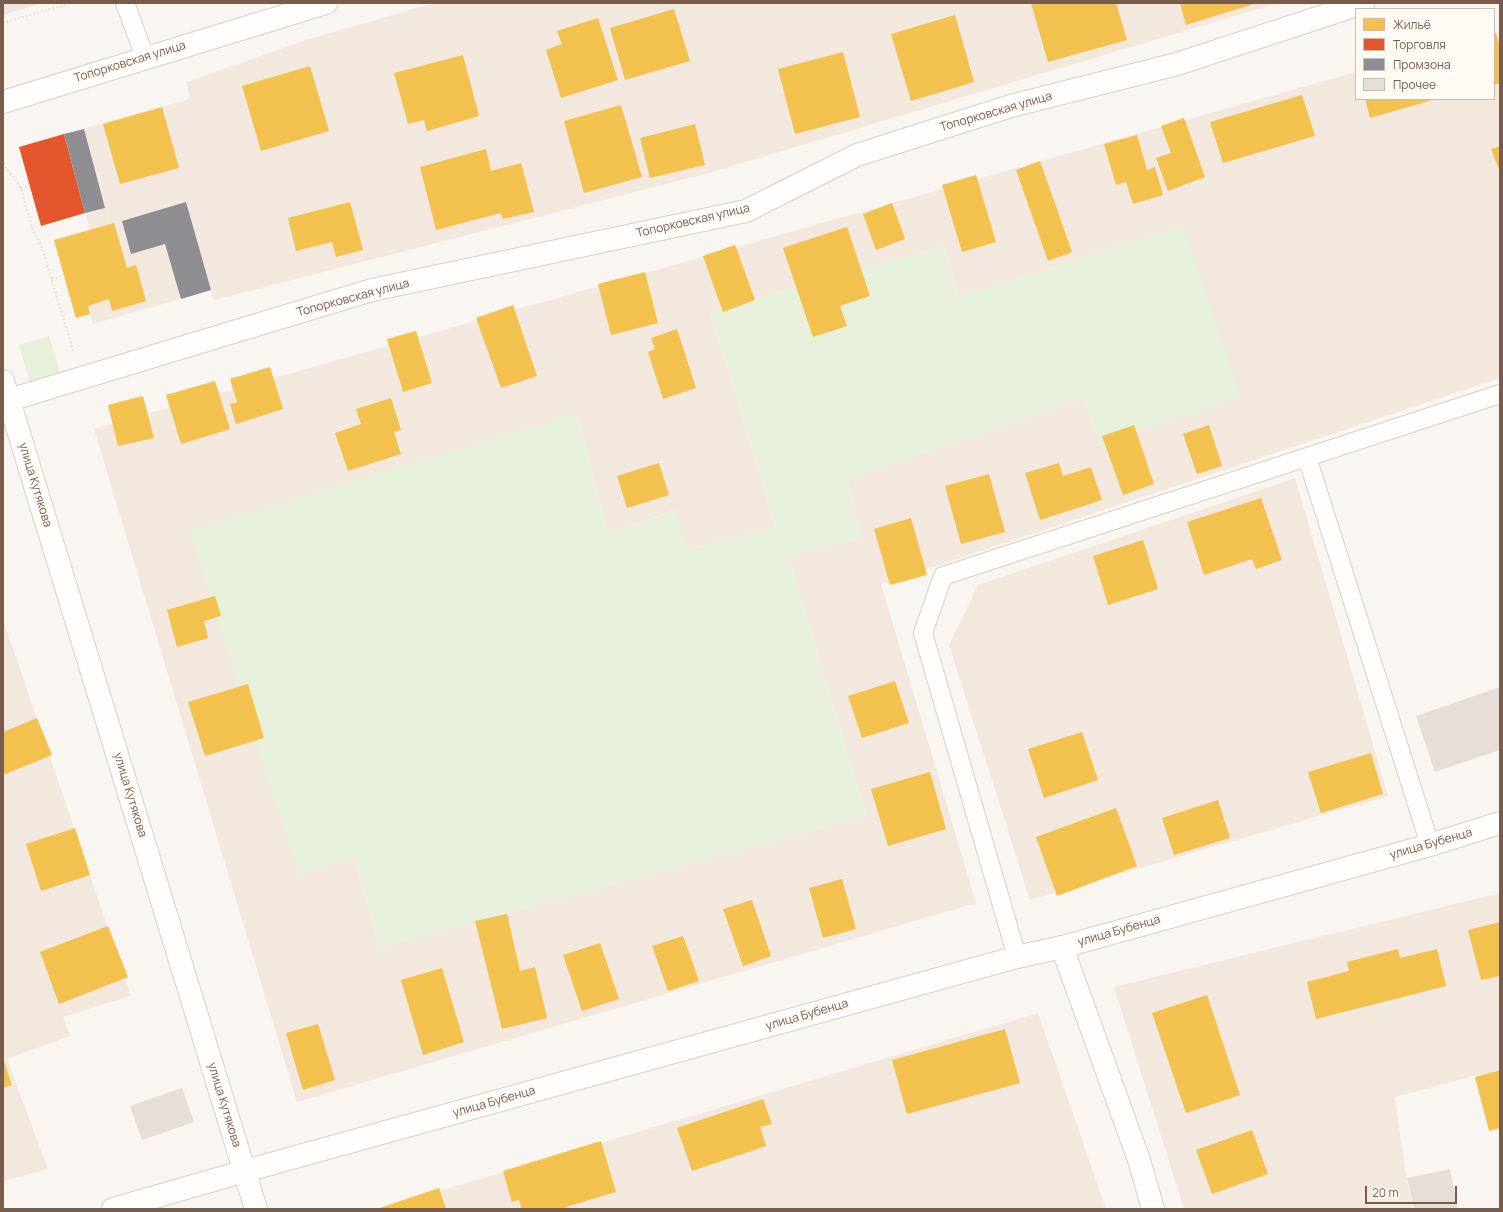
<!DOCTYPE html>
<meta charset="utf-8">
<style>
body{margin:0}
#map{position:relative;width:1503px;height:1212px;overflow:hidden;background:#f9f5f0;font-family:Manrope,sans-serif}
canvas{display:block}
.frame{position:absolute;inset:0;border:4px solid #7a5c4d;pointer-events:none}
.legend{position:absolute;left:1355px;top:8px;width:140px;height:92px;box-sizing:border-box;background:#fffaf3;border:1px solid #cabbb1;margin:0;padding:5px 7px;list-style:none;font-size:12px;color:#7a5c4d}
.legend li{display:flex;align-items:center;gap:8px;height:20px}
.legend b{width:20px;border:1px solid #cabbb1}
.scale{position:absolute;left:1365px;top:1186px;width:92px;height:18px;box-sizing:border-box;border:2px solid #7a5c4d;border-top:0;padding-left:5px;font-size:12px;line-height:14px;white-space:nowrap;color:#7a5c4d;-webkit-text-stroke:3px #fffaf3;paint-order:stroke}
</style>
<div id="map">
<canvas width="1503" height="1212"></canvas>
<div class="frame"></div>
<ul class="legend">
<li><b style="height:11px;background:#f2c14e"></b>Жильё</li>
<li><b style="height:11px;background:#e4572e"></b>Торговля</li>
<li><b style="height:11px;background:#8d8d92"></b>Промзона</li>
<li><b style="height:11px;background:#e6ded7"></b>Прочее</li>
</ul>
<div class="scale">20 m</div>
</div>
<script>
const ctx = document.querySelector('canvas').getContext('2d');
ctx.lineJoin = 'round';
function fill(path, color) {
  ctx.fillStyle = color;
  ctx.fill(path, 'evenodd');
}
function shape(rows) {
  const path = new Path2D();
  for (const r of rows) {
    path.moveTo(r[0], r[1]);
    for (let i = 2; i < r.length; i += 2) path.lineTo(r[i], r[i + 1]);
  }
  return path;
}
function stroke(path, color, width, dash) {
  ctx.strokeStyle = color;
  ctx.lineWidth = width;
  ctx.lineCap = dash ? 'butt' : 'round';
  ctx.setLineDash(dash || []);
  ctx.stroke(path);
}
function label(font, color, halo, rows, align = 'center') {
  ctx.font = font + ' Manrope,sans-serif';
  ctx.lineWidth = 4;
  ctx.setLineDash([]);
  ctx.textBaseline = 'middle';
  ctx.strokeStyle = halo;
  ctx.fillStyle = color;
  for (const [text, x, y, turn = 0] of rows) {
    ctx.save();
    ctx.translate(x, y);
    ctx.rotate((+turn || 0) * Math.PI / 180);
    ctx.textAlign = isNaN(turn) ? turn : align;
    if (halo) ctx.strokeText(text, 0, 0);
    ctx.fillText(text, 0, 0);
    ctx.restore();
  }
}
fill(shape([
 [434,3,1278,3,709,173,214,300,211,290,93,324,90,314,76,318,54,240,90,230,64,134,190,99,187,82,303,41],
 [1500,32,1500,378,881,584,976,903,297,1102,94,429,1356,72,1356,99,1494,99,1494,33],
 [1183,226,1100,446,1084,398,847,479,861,538,788,555,866,816,380,947,354,857,298,875,577,413,607,534,675,510,686,550,776,528,710,311,944,246,958,297],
 [1295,478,1388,796,1030,900,949,645,978,585],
 [3,619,131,996,63,1017,70,1036,7,1059,48,1169,3,1181],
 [1500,893,1500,1069,1395,1097,1406,1177,1413,1209,1184,1209,1114,987],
 [1038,1013,1106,1209,379,1209]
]), '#f2e8de');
fill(shape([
 [3,3,41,3,3,15]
]), '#ede5e0');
fill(shape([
 [1183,226,1241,397,1100,446,1084,398,847,479,861,538,788,555,866,816,380,947,354,857,298,875,189,531,577,413,607,534,676,510,687,550,776,528,710,311,944,246,958,297],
 [49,336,60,373,30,382,19,345]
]), '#e7f0db');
fill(shape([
 [1031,3,1116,3,1127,40,1048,62],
 [1180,3,1257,3,1186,25],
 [674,9,690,61,625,80,610,28],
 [955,15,974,82,911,101,891,34],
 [598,18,618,80,561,98,546,50,562,44,557,31],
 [1494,28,1500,46,1500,83,1494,85],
 [843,52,860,117,795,134,778,69],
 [463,55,479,116,427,131,424,120,408,124,394,73],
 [310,66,329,131,261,151,242,86],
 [1302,95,1315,136,1223,163,1210,122],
 [1365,99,1436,99,1370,118],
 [621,105,642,177,584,193,564,121],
 [162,107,179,168,120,184,103,124],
 [1184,118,1205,177,1168,191,1156,158,1171,153,1161,126],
 [695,124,705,165,650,178,640,138],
 [1137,135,1147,170,1155,167,1163,195,1133,204,1126,182,1116,185,1104,144],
 [1500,146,1500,172,1491,149],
 [486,149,491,171,521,163,534,212,503,219,501,213,436,230,420,167],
 [1040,161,1072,252,1048,261,1016,170],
 [976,175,996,242,962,252,942,185],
 [350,202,363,250,336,257,332,242,296,251,288,218],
 [892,203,905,239,876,250,863,214],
 [114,223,127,268,136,265,146,301,112,311,109,299,88,306,90,314,76,318,54,240],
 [847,227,870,296,840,306,847,326,813,337,783,248],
 [735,245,755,300,723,312,703,256],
 [645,272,658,323,611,335,598,284],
 [513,305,537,376,501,388,476,318],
 [677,329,696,388,663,399,648,352,655,349,651,338],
 [416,331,432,383,403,392,387,339],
 [270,367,283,409,236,424,230,404,237,402,230,379],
 [215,381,230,429,181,444,166,395],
 [143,396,154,438,118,446,108,405],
 [391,398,401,430,394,432,401,454,348,471,335,433,361,424,356,409],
 [1134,425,1154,484,1123,495,1102,436],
 [1209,425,1222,466,1197,474,1183,434],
 [659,463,669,495,627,508,617,476],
 [1059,463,1063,476,1091,467,1102,500,1040,520,1025,473],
 [989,474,1005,532,961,544,945,486],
 [1261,498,1282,560,1256,569,1252,559,1204,575,1187,522],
 [911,518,927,575,890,585,874,529],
 [1143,540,1158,589,1108,605,1093,556],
 [215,596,221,616,204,621,208,638,177,647,167,610],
 [895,681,909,723,862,738,848,696],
 [248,684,264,738,205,756,188,702],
 [37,718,52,755,3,775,3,732],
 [1082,732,1098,780,1044,798,1028,749],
 [1371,753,1383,794,1321,813,1308,772],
 [930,772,946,829,888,846,871,789],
 [1218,800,1230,838,1174,855,1162,818],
 [1116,808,1137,866,1057,896,1036,837],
 [75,828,90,875,41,891,26,844],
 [842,879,856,929,823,938,809,888],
 [752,900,771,956,743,966,723,909],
 [507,914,520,971,535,967,547,1018,502,1029,475,921],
 [1500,922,1500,976,1481,980,1468,930],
 [108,926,128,977,59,1004,40,952],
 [683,936,699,981,668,991,652,946],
 [600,943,619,999,582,1011,563,955],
 [1398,949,1400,958,1437,949,1446,986,1316,1019,1307,982,1349,971,1347,962],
 [442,968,464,1042,423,1055,401,980],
 [1207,995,1240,1095,1186,1113,1152,1013],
 [318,1024,335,1080,303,1090,286,1033],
 [1005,1029,1020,1083,907,1114,892,1060],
 [3,1059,12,1085,3,1088],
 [1500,1070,1500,1128,1489,1131,1475,1077],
 [763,1099,772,1124,760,1127,766,1146,692,1171,677,1128],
 [1252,1130,1268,1174,1212,1194,1196,1150],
 [601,1141,616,1192,566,1207,567,1209,522,1209,519,1200,512,1202,503,1171],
 [439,1188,446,1209,377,1209]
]), '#f2c14e');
fill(shape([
 [64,134,85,213,41,226,19,147]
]), '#e4572e');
fill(shape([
 [84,129,105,208,85,213,64,134],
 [186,202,211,290,181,299,165,244,131,254,122,221]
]), '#8d8d92');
fill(shape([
 [1500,687,1500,750,1435,772,1416,716],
 [182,1088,194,1122,142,1140,130,1106],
 [1450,1169,1458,1209,1414,1209,1407,1178]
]), '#e6ded7');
const lane = shape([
 [125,3,145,57],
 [1307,457,1430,845],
 [1017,957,923,633,943,576,1500,394]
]);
const street = shape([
 [9,400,372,290,746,211,857,155,1011,106,1177,64,1363,3],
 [1062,947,1139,1160,1153,1209],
 [113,1209,245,1171]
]);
const secondary = shape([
 [3,102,326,3],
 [3,381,256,1209],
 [245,1171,1017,957,1062,947,1430,845,1500,823]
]);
stroke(lane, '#d7d1cb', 20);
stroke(street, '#d7d1cb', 24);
stroke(secondary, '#d9d2cb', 24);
stroke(shape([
 [3,23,70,3],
 [3,164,21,188,32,228,41,245,74,353],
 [21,188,30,186],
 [52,279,64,275]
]), '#dcd5d0', 2.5, [1, 3]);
stroke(lane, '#fefefd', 18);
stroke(street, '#fefefd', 22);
stroke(secondary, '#fefefd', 22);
label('12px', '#7a5c4d', '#fffaf3', [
 ["Топорковская улица",130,62,-17],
 ["Топорковская улица",996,112,-16],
 ["Топорковская улица",693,221,-13],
 ["Топорковская улица",353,298,-15],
 ["улица Кутякова",35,485,73],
 ["улица Кутякова",130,795,73],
 ["улица Бубенца",1431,844,-16],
 ["улица Бубенца",1119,931,-16],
 ["улица Бубенца",807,1015,-16],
 ["улица Бубенца",494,1102,-16],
 ["улица Кутякова",224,1105,73]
]);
</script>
